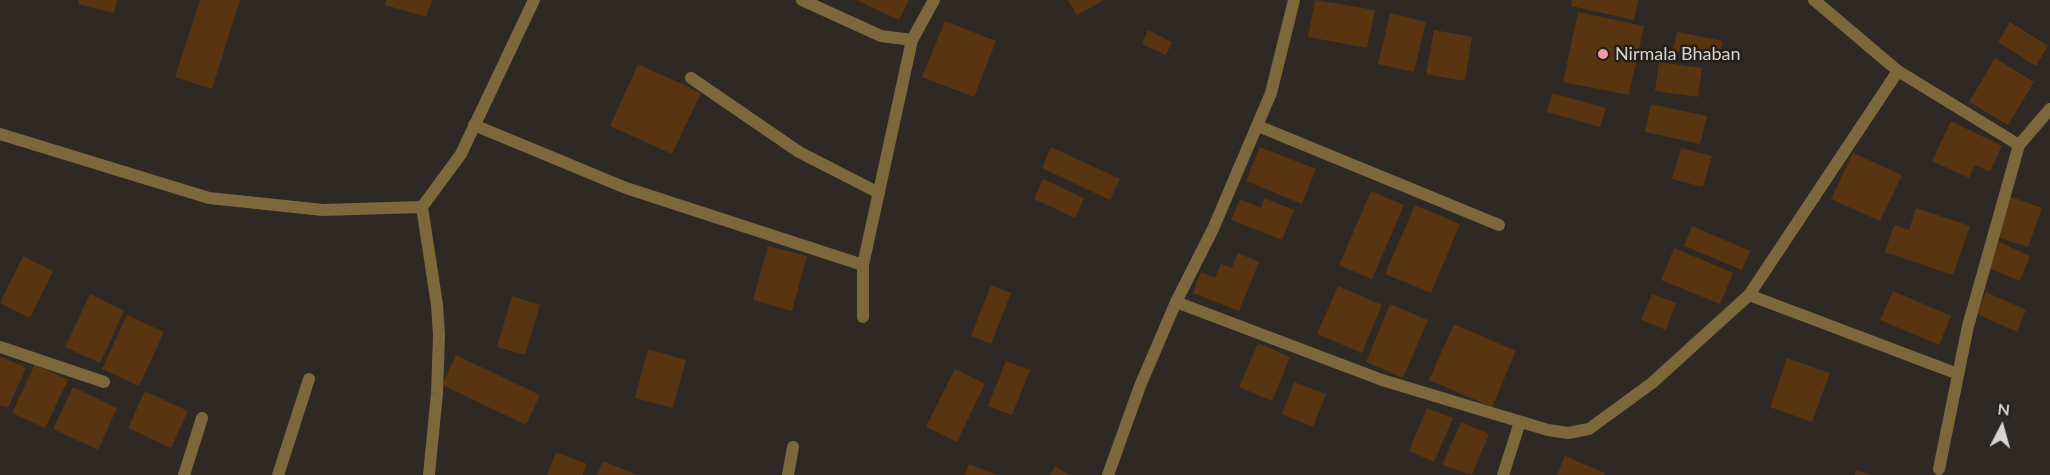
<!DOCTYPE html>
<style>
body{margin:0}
#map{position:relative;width:2050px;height:475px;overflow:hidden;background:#2e2925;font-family:Lato,sans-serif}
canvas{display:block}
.north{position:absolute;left:1972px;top:397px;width:60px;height:60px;-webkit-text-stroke:4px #241f1b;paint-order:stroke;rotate:6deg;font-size:16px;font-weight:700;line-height:24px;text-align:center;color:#d7d4d1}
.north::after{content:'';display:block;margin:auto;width:21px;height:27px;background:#d7d4d1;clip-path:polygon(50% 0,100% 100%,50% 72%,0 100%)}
</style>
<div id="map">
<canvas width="2050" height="475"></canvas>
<div class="north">N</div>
</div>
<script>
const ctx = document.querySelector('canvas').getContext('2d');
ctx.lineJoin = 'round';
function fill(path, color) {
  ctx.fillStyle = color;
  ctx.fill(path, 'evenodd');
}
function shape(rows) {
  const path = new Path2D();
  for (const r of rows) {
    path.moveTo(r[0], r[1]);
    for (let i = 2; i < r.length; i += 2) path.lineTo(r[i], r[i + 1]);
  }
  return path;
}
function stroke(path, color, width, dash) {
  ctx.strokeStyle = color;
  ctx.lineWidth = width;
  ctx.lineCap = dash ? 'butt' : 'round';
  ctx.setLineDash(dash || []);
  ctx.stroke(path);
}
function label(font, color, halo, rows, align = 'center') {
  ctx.font = font + ' Lato,sans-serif';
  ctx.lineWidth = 5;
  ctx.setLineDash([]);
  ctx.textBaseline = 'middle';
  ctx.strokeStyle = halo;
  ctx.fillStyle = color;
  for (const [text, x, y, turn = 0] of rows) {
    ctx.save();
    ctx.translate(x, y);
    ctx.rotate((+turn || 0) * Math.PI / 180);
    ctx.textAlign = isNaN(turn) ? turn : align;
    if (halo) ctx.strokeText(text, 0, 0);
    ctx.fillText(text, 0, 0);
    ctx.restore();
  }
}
fill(shape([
 [79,0,117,0,114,13,78,4],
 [200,0,240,0,212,89,175,77],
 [386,0,432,0,426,17,385,5],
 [856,0,909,0,899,20],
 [1068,0,1104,0,1077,15],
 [1315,0,1375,10,1367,48,1308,37],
 [1572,0,1638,0,1634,20,1571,6],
 [1578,12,1644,26,1629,95,1563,82],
 [1390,13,1426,22,1414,72,1378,64],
 [945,21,996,41,974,97,922,77],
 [2010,22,2048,46,2036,66,1998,42],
 [1148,30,1172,42,1166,55,1142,44],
 [1434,30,1472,37,1465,81,1426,74],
 [1677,32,1723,41,1719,60,1673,51],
 [1995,58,2034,82,2008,125,1969,102],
 [1659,62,1702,68,1698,97,1655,91],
 [638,64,701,93,672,154,610,126],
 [1552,93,1606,108,1600,127,1547,112],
 [1651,104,1707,116,1700,144,1645,132],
 [1951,121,2002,146,1990,172,1975,165,1969,178,1932,161],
 [1051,147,1120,179,1110,200,1042,168],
 [1260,147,1316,169,1302,204,1246,181],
 [1681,148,1712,156,1703,187,1672,179],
 [1853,153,1902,175,1880,221,1831,199],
 [1043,179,1084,198,1075,218,1034,199],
 [1371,191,1404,205,1372,279,1339,265],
 [2009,196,2042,208,2028,247,1995,236],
 [1264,198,1294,210,1282,240,1231,220,1240,199,1261,208],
 [1415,205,1460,224,1431,293,1385,274],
 [1916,208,1970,226,1953,275,1885,252,1894,225,1909,230],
 [1692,226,1750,251,1742,270,1684,246],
 [1997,241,2030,256,2020,281,1986,267],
 [768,246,807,256,792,311,753,300],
 [1674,248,1733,273,1720,304,1661,280],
 [1238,253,1259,262,1239,311,1193,293,1201,272,1215,278,1221,264,1232,268],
 [23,256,53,271,30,318,0,303],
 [991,285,1011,293,991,344,971,336],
 [1338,286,1382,305,1362,353,1317,334],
 [1893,291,1951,316,1939,345,1880,320],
 [1986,292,2026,310,2017,332,1977,314],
 [90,294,124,311,100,363,65,347],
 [1652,294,1676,303,1666,330,1641,320],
 [512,296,540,305,525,355,497,347],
 [1390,304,1428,320,1403,378,1366,362],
 [127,315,164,332,139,386,102,369],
 [1454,324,1516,351,1492,407,1429,380],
 [1258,343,1290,357,1272,401,1239,387],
 [648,349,686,360,673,408,635,398],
 [456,355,540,395,526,425,442,385],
 [0,356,26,368,8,408,0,405],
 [1787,358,1830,373,1812,422,1770,407],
 [1006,361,1030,370,1012,415,988,406],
 [35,364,68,380,45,428,12,413],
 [955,369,985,384,957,442,926,427],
 [1294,382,1326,394,1313,427,1282,414],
 [73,387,117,408,98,450,53,429],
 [145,391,188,411,171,448,128,428],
 [1427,408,1453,418,1434,462,1409,451],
 [1461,422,1489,434,1472,475,1442,465],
 [556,452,587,464,583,475,547,475],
 [1565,456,1605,473,1604,475,1557,475],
 [603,461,637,475,597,475],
 [969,464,997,475,965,475],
 [1055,466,1070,475,1050,475],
 [1856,470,1870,475,1855,475]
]), '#583410');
stroke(shape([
 [802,0,881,36,912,40,934,0],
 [1814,0,1898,71,2019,145,2050,109],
 [691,78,799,152,879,193],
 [474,125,626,188,863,265],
 [1258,126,1499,225],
 [0,134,209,198,323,210,422,207,437,305,439,335,437,393,429,475],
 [422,207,461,154,534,0],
 [1749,295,1958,374],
 [1176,302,1382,380,1548,430,1568,433,1589,429,1652,383,1749,295,1898,71],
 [863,317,863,265,912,40],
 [0,347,104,382],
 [1939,469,1968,326,2019,145],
 [184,475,202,418],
 [278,475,309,379],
 [788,475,793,447],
 [1108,475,1140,386,1176,302,1213,229,1271,93,1294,0],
 [1503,475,1520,422]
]), '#7c683b', 12);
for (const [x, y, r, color] of [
 [1603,54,6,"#f49aa3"]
]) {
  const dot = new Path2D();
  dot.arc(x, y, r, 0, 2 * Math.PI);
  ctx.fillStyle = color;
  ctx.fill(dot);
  stroke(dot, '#241f1b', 2);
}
label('18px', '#d7d4d1', '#241f1b', [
 ["Nirmala Bhaban",1615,54]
], 'left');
</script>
